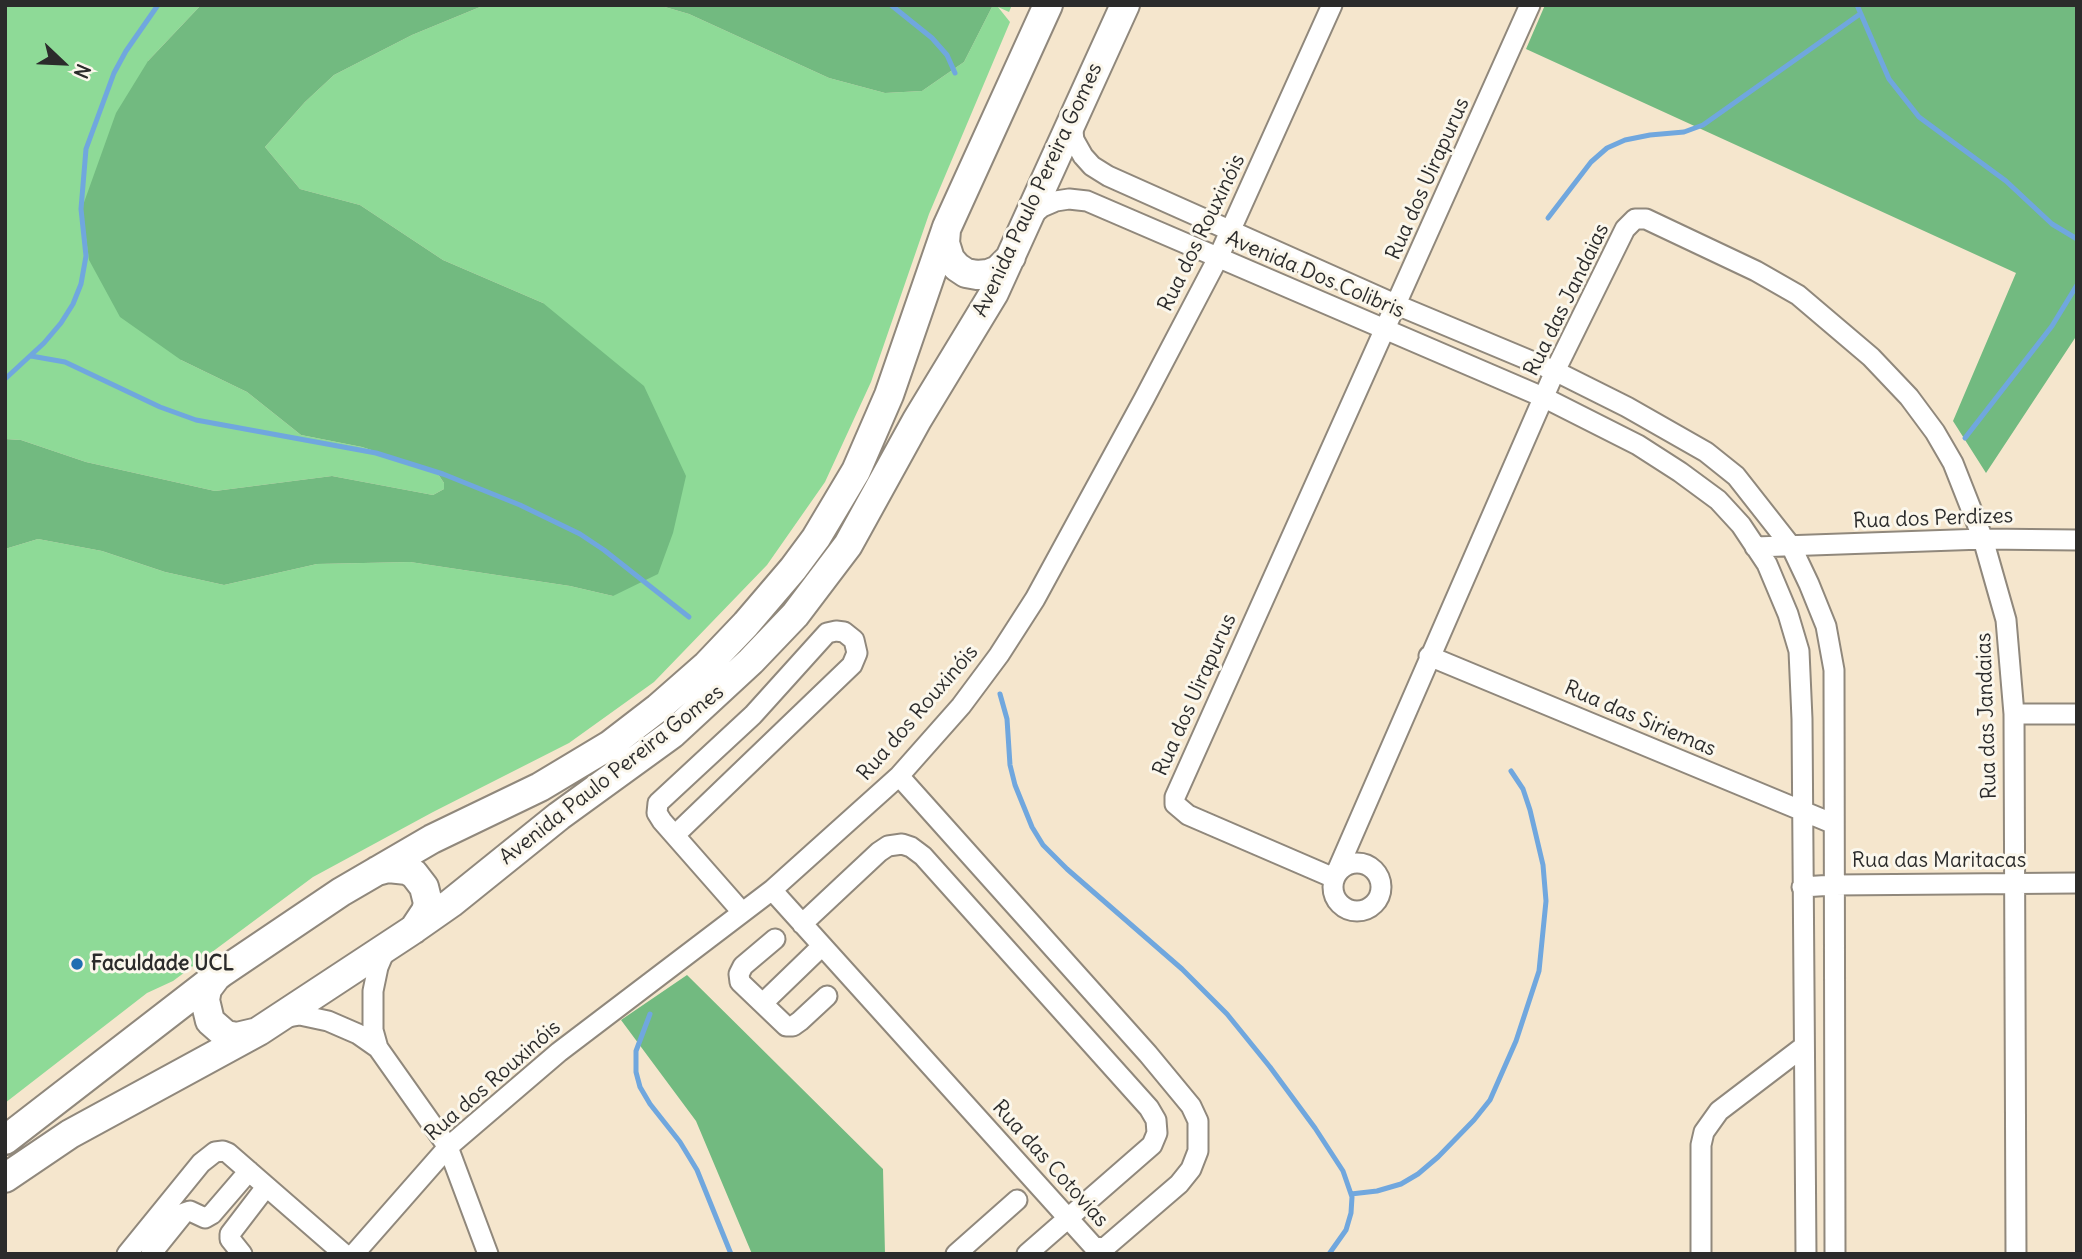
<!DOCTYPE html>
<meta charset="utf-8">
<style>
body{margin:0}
#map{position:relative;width:2082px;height:1259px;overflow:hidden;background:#f5e6cd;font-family:Delius,sans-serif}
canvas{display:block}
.frame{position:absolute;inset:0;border:7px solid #2b2b2b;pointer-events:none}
.north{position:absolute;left:28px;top:28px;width:70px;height:70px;-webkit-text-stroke:5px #fbf7ec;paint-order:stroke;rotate:113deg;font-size:19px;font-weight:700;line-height:28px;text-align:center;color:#2b2b2b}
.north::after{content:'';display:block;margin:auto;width:24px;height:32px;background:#2b2b2b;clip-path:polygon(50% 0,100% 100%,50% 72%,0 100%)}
</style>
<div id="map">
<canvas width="2082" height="1259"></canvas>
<div class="frame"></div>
<div class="north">N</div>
</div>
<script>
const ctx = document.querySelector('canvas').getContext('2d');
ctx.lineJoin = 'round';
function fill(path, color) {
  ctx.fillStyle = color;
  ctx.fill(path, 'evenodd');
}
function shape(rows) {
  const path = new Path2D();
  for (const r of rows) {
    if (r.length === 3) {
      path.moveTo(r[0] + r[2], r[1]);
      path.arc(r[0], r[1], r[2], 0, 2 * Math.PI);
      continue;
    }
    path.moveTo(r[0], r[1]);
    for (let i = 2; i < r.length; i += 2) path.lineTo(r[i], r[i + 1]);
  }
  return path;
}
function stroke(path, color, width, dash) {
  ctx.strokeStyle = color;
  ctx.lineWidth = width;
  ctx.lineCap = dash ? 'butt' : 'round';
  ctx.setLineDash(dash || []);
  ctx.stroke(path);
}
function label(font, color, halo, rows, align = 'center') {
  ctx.font = font + ' Delius,sans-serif';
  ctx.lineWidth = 6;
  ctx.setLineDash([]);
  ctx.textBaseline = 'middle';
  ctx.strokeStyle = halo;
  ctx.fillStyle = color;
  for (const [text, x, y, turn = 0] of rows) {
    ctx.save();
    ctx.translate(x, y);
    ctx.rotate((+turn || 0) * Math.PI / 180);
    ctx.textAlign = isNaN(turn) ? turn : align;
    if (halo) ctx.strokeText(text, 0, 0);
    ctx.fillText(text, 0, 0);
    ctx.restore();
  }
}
fill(shape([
 [5,5,201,5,148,61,181,360,247,392,301,435,362,447,426,468,438,474,444,483,444,489,433,495,332,476,215,491,86,462,21,440,5,439],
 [496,5,658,5,689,14,829,78,885,93,922,91,964,62,993,5,1012,5,1009,12,998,7,1010,22,929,214,871,382,825,482,767,565,654,682,569,743,433,812,313,877,173,981,147,993,5,1103,5,549,38,539,102,551,165,572,224,585,317,564,410,562,570,586,613,596,543,303,443,260,360,205,300,189,265,147,305,102,334,75,412,35,480,7]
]), '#8eda97');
fill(shape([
 [201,5,496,5,480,7,412,35,334,75,305,102,265,147,300,189,360,205,443,260,543,303,644,386,686,476,673,533,658,574,613,596,570,586,410,562,317,564,224,585,165,572,102,551,38,539,5,549,5,439,21,440,86,462,215,491,332,476,433,495,444,489,444,483,438,474,426,468,362,447,301,435,247,392,181,360,120,317,89,260,82,208,116,113,148,61],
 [658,5,993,5,964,62,922,91,885,93,829,78,689,14],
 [1545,5,2077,5,2077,335,1986,473,1953,421,2016,273,1526,49],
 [687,975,883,1169,885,1254,752,1254,696,1121,621,1020]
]), '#72ba80');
stroke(shape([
 [891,5,932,38,947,55,955,73],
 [1857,5,1889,79,1919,117,2006,181,2052,224,2077,239],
 [1548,218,1591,162,1607,148,1625,140,1650,135,1684,132,1703,125,1860,14],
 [31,356,65,362,160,407,196,420,376,453,443,474,520,505,580,534,604,550,689,617],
 [5,379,44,343,61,323,73,304,81,284,86,256,81,209,86,149,114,73,126,51,158,5],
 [1965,438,2052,326,2077,285],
 [1000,694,1007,719,1010,765,1015,785,1032,827,1043,845,1067,869,1182,969,1227,1014,1270,1067,1315,1128,1343,1171,1352,1197,1351,1213,1346,1230,1329,1254],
 [650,1014,636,1051,636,1072,640,1087,650,1104,680,1142,697,1170,731,1254],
 [1351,1194,1377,1191,1401,1184,1418,1174,1438,1157,1474,1120,1490,1100,1516,1041,1539,971,1546,901,1543,865,1530,810,1523,789,1511,771]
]), '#70a7de', 5);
const minor = shape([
 [1530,5,1175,797,1175,804,1188,815,1334,878,1555,371,1625,229,1635,219,1646,219,1756,271,1798,295,1871,357,1909,397,1935,432,1953,463,1983,539,2006,620,2014,714,2016,1254],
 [1072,123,1074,140,1083,156,1092,166,1108,176,1397,305,1555,371,1627,407,1706,452,1736,476,1791,546,1809,584,1826,626,1834,670,1835,1254],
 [1030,217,1042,207,1056,201,1069,199,1087,201,1545,398,1638,445,1680,472,1718,500,1741,525,1767,564,1788,614,1799,651,1802,719,1806,1254],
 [1755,547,1983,539,2077,540],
 [1429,656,1834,824],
 [2014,714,2077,714],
 [675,835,852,665,857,653,854,640,844,632,836,631,827,633,753,715,658,803,657,813,662,821,742,912],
 [1357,887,24],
 [1802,887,1834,885,2077,883],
 [772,890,1094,1247,1104,1248,1108,1245,1179,1184,1191,1169,1198,1151,1198,1121,1191,1106,1148,1054,899,776],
 [802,924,879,852,888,846,902,844,911,847,923,856,1149,1108,1156,1120,1157,1133,1152,1145,1027,1254],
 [775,939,743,966,739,974,740,982,786,1026,793,1026,800,1021,827,996],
 [763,1003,822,946],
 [282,1018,300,1015,328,1021,358,1034,378,1048,448,1147,488,1254],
 [378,1048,373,1030,373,991,378,967,386,948],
 [127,1254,201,1163,215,1152,223,1151,228,1153,344,1254],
 [151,1254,184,1213,190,1211,205,1218,212,1214,249,1171],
 [242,1254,230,1239,230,1234,266,1187],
 [354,1254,448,1147,559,1052,772,890,899,776,961,706,999,655,1035,599,1144,399,1218,258,1332,5],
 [956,1254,1017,1200],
 [1701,1254,1701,1145,1704,1132,1719,1111,1803,1047]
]);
const secondary = shape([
 [946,230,945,243,950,259,957,267,966,273,977,275,988,274,998,270,1011,257],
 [377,871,388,868,407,870,414,874,424,887,428,903,426,911,414,929],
 [216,977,207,989,205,1000,210,1021,226,1035,237,1037,254,1033],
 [5,1140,221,973,341,892,432,839,540,787,610,745,658,708,707,665,746,624,793,569,816,538,856,471,889,395,947,227,1048,5],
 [5,1178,70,1134,259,1031,411,931,451,903,559,816,672,734,751,661,795,615,848,545,917,420,994,293,1125,5]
]);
stroke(minor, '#90887c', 23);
stroke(secondary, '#90887c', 32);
stroke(minor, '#fff', 19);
stroke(secondary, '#fff', 28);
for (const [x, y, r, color] of [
 [77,964,7,"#1f6fb2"]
]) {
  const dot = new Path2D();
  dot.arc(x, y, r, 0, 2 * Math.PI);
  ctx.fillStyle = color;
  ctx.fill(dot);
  stroke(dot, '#fbf7ec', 2.5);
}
label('21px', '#2b2b2b', '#fbf7ec', [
 ["Rua dos Uirapurus",1428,179,-66],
 ["Avenida Paulo Pereira Gomes",1038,190,-65],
 ["Rua dos Rouxinóis",1202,233,-64],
 ["Avenida Dos Colibris",1315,275,23],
 ["Rua das Jandaias",1567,300,-64],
 ["Rua dos Perdizes",1933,519,-2],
 ["Rua dos Uirapurus",1195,695,-66],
 ["Rua dos Rouxinóis",918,713,-49],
 ["Rua das Jandaias",1987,716,-92],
 ["Rua das Siriemas",1640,719,23],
 ["Avenida Paulo Pereira Gomes",612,775,-38],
 ["Rua das Maritacas",1939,861],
 ["Rua dos Rouxinóis",493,1081,-41],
 ["Rua das Cotovias",1050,1164,48]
]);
label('bold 21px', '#2b2b2b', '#fbf7ec', [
 ["Faculdade UCL",91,964]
], 'left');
</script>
